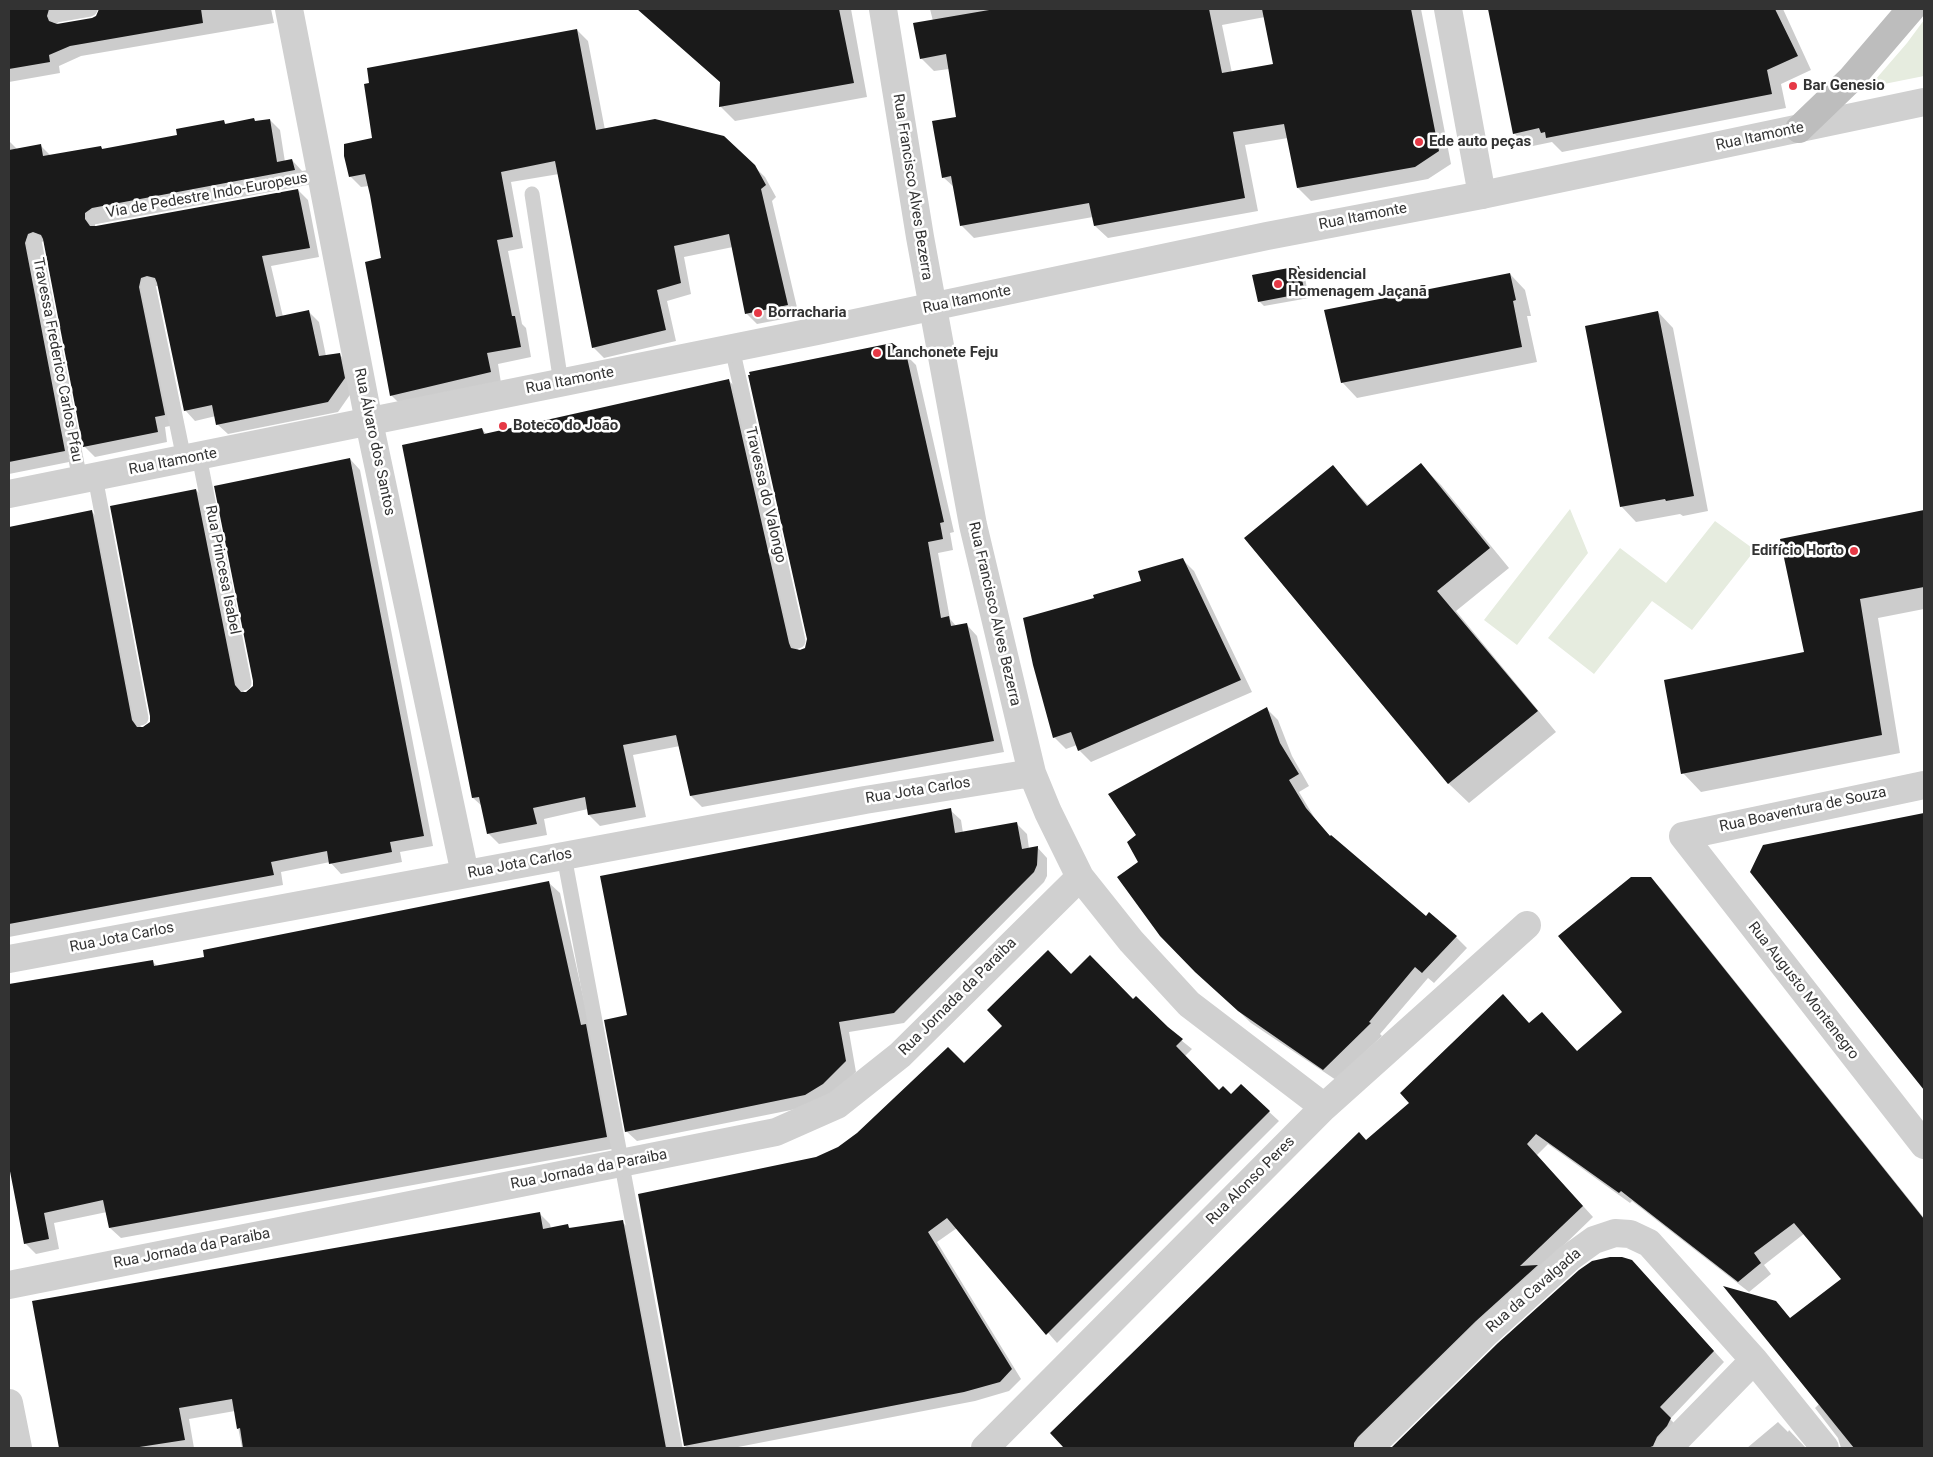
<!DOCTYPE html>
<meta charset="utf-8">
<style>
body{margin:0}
#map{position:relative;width:1933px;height:1457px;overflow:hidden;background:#fff;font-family:Roboto,sans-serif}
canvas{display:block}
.frame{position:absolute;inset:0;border:10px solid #333;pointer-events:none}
</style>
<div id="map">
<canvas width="1933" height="1457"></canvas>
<div class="frame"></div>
</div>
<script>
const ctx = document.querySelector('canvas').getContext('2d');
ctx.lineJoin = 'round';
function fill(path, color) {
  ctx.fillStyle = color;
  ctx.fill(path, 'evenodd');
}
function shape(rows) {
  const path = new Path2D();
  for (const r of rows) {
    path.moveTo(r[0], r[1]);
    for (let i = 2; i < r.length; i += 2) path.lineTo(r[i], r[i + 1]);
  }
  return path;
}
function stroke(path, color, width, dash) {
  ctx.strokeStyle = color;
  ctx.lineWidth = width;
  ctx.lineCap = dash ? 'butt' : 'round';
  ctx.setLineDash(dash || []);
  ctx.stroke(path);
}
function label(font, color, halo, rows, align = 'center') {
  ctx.font = font + ' Roboto,sans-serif';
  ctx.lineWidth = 5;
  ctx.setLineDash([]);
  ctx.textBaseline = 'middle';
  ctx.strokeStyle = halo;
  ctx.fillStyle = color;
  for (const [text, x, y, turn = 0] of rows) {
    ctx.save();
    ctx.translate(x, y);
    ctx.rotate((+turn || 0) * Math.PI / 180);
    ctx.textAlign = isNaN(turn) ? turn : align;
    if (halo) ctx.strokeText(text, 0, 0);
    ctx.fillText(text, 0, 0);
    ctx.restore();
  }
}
fill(shape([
 [1924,20,1924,76,1869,87,1907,43],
 [1570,509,1588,553,1517,645,1484,620],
 [1715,521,1755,550,1692,630,1652,601,1594,674,1548,638,1620,548,1666,583]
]), '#e6ecdf');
fill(shape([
 [9,9,271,9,274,23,81,56,59,66,60,73,9,82],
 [100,10,100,13,92,19,57,25,58,22,65,16],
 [652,9,851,9,867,97,735,121,721,107,721,83,648,17],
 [930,9,1421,9,1451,164,1428,179,1311,201,1298,188,1288,138,1245,145,1258,211,1108,238,1095,226,1093,217,974,238,961,225,955,188,943,177,958,118,949,69,934,71,921,58,933,21],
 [1265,17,1274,65,1232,73,1222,25],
 [1489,9,1783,9,1811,70,1781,84,1786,108,1562,152,1552,142,1528,147,1514,133],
 [577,30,588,41,605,130,724,137,765,177,776,197,772,201,799,316,757,324,746,313,733,247,684,257,691,294,667,301,676,341,604,358,593,347,559,174,511,182,523,248,508,251,522,324,526,328,531,357,498,364,501,383,402,406,391,395,383,259,369,186,361,187,350,176,373,139],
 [270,120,280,130,285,162,292,160,302,171,304,180,95,224,95,228,298,190,308,200,319,257,271,266,283,317,309,312,319,322,326,356,339,354,349,364,354,389,338,412,228,434,217,424,216,416,195,421,185,410,159,286,156,286,149,292,175,425,165,427,167,442,95,457,84,446,44,241,37,244,74,461,9,474,9,141,17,149,40,145,51,156,101,147,103,150,179,136,224,122,227,125],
 [1299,268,1304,273,1309,298,1264,306,1259,301],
 [1510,274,1525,290,1531,316,1527,316,1537,362,1357,398,1342,382],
 [1658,312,1673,328,1708,511,1683,516,1680,514,1636,522,1621,506],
 [905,354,916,365,954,532,950,533,953,550,938,553,950,619,957,627,967,625,977,636,1004,752,702,807,691,796,680,746,633,755,646,817,600,826,589,815,588,809,544,819,547,835,499,844,488,833,482,806,473,798,482,429,487,435,729,381,740,391,798,650,805,649],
 [350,459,360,470,433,846,400,852,402,862,341,874,330,862,281,872,283,885,9,937,9,528,91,511,102,522,141,728,151,722,196,490,206,500,244,693,247,693,254,687],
 [1421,465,1441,485,1509,568,1456,611,1556,732,1469,803,1449,784,1245,539,1333,467,1369,506],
 [1924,511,1924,609,1878,618,1900,753,1701,792,1683,773,1806,653,1782,540],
 [1182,559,1194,571,1252,692,1091,762,1079,750,1077,745,1066,749,1054,737,1096,599,1142,582],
 [1267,709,1278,720,1292,756,1309,786,1299,792,1317,822,1331,837,1426,917,1456,937,1467,948,1434,983,1428,978,1380,1034,1382,1036,1336,1080,1251,1023,1173,948,1140,862,1138,836],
 [950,810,961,820,963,833,1016,823,1027,834,1029,849,1037,847,1047,858,1047,876,1044,882,904,1023,849,1032,856,1072,834,1094,816,1105,637,1141,626,1131,628,1016],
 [1924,814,1924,1088,1751,872,1764,846],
 [1651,878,1662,890,1924,1218,1924,1448,1841,1448,1838,1438,1815,1408,1820,1403,1775,1302,1791,1319,1843,1279,1805,1233,1764,1265,1771,1274,1749,1292,1632,1201,1630,1203,1548,1144,1537,1155,1593,1217,1354,1448,1061,1448,1367,1141,1530,1024,1578,1052,1623,1012],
 [549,883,560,893,617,1148,121,1238,110,1228,107,1212,54,1223,59,1249,36,1254,25,1243,9,1159,9,986,152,961,157,966,205,958],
 [1071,975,1133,1001,1192,1049,1185,1056,1219,1092,1231,1096,1241,1086,1279,1121,1057,1343,957,1228,937,1242,1021,1379,1009,1391,975,1401,733,1448,688,1448,685,1446,639,1195,817,1158,839,1148,964,1065],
 [540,1214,550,1224,551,1229,568,1226,571,1229,622,1222,633,1232,674,1448,242,1448,235,1411,189,1419,194,1448,61,1448,33,1302],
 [1642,1272,1724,1362,1670,1419,1681,1430,1669,1448,1393,1448,1499,1344],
 [1778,1422,1788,1432,1789,1430,1806,1448,1747,1448]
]), '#0003');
fill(shape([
 [9,9,49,9,47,16,49,21,57,24,92,18,96,16,99,9,201,9,203,23,70,46,49,55,50,62,9,69],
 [637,9,839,9,854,83,719,107,720,82],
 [995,9,1209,9,1222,73,1273,64,1262,9,1411,9,1439,151,1415,167,1297,188,1284,124,1233,132,1245,198,1094,226,1089,203,960,226,951,176,942,178,932,121,956,117,946,54,920,59,913,23],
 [1488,9,1775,9,1798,56,1767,70,1772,94,1546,138,1545,132,1541,133,1539,128,1513,134],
 [577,29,596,130,655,119,724,136,755,165,766,185,761,189,788,305,745,314,729,234,674,246,681,283,657,290,666,330,592,348,555,161,501,172,513,237,497,240,512,316,515,316,521,347,487,353,491,372,390,396,365,262,381,258,370,195,365,174,349,177,344,156,344,144,372,138,364,84,369,83,367,68],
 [254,118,255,121,270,119,277,162,292,159,295,170,92,208,85,213,85,219,90,226,96,226,298,189,310,248,262,256,276,317,309,310,319,356,340,353,345,378,328,402,216,425,212,405,184,411,157,283,155,278,147,276,141,278,139,287,165,415,155,417,158,432,83,447,43,239,41,235,33,232,28,234,25,243,65,451,9,462,9,150,41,144,43,156,101,146,102,149,177,135,176,129,224,120,225,124],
 [1299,266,1305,293,1258,302,1252,275],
 [1510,273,1516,300,1513,301,1522,347,1341,383,1324,310],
 [1658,311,1694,496,1666,501,1665,499,1620,507,1585,326],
 [892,343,906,353,944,522,940,523,943,539,928,542,941,618,949,616,951,626,967,623,994,741,690,796,676,735,623,745,636,807,588,815,585,797,533,808,537,824,487,834,479,797,472,798,402,445,482,428,484,434,729,379,789,643,791,648,800,650,805,648,807,639,748,375,750,375,749,372],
 [350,458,424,836,390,842,392,852,329,864,327,851,271,862,274,875,9,924,9,527,92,510,132,720,137,727,143,727,150,722,150,716,110,506,196,489,235,685,241,692,246,692,253,686,253,681,214,486],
 [1421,463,1490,548,1437,591,1538,711,1448,784,1244,538,1333,465,1367,506],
 [1924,510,1924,587,1860,599,1882,735,1681,774,1664,680,1804,652,1780,539],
 [1183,558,1241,680,1078,751,1071,732,1053,738,1033,665,1023,618,1094,598,1093,595,1141,581,1138,571],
 [1267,707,1280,743,1299,774,1289,780,1306,808,1330,836,1331,835,1426,916,1429,912,1457,936,1422,973,1415,967,1369,1022,1371,1023,1323,1070,1238,1011,1195,972,1160,936,1117,877,1138,862,1127,842,1136,835,1108,794],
 [951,808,955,833,1017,822,1022,849,1038,846,1037,865,1034,872,894,1013,839,1022,846,1061,823,1084,805,1095,625,1132,604,1020,627,1015,600,876],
 [1924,813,1924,1090,1750,872,1763,845],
 [1631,877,1651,877,1924,1219,1924,1448,1854,1448,1723,1286,1776,1301,1790,1318,1841,1279,1794,1223,1754,1253,1761,1263,1738,1282,1621,1191,1619,1193,1536,1134,1527,1144,1583,1206,1520,1266,1538,1265,1476,1321,1358,1437,1354,1443,1354,1448,1064,1448,1050,1433,1359,1132,1366,1140,1409,1103,1400,1093,1503,994,1529,1023,1542,1012,1577,1051,1622,1012,1558,936],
 [549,881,581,1025,586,1024,607,1137,109,1228,103,1200,44,1213,49,1239,24,1244,9,1166,9,984,153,960,154,966,204,957,203,950],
 [1048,950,1071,974,1090,955,1133,999,1136,996,1168,1027,1183,1039,1176,1046,1219,1090,1223,1086,1231,1094,1241,1084,1270,1111,1046,1335,947,1218,928,1232,1012,1369,1000,1382,964,1392,684,1446,638,1194,816,1157,838,1147,857,1133,948,1047,964,1063,1002,1026,987,1010],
 [540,1212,543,1229,568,1224,569,1228,623,1220,666,1448,243,1448,240,1428,237,1429,232,1399,179,1408,185,1440,133,1448,59,1448,32,1301],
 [1610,1257,1622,1257,1632,1260,1714,1351,1660,1407,1671,1418,1667,1426,1657,1437,1653,1446,1648,1448,1391,1448,1498,1343,1579,1270,1592,1261]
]), '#1a1a1a');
stroke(shape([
 [56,15,90,9],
 [532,194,561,383],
 [94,217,321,175],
 [34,241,80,480],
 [148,285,184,459],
 [732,348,798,641],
 [199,456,244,683],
 [95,477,141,718],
 [564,856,675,1448]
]), '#d0d0d0', 15);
stroke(shape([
 [289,9,369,422,465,874],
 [883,9,920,237,973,525,1032,773,1048,812,1080,877,1131,941,1189,1004,1324,1107],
 [1448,9,1482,195],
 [1924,785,1683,836,1924,1145],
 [9,959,865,800,1032,773],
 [9,1285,776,1132,837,1105,900,1055,1080,877],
 [985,1448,1324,1107,1527,925],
 [1369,1448,1487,1332,1569,1258,1594,1240,1615,1233,1630,1234,1649,1243,1754,1360,1825,1448],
 [1668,1448,1754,1360]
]), '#d0d0d0', 28);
stroke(shape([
 [9,494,817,331,1267,236,1482,195,1924,102],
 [9,1403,18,1448]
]), '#d0d0d0', 28);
stroke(shape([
 [1799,129,1851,79,1911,9]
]), '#bdbdbd', 28);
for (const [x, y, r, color] of [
 [1793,86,5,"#e63946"],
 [1419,142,5,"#e63946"],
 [1278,284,5,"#e63946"],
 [758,313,5,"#e63946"],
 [877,353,5,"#e63946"],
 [503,426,5,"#e63946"],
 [1854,551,5,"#e63946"]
]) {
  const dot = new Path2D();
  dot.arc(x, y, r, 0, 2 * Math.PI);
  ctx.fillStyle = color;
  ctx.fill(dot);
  stroke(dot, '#fff', 2);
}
label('bold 15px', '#333', '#fff', [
 ["Bar Genesio",1803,86],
 ["Ede auto peças",1429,142],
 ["Residencial",1288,275],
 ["Homenagem Jaçanã",1288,292],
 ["Borracharia",768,313],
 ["Lanchonete Feju",887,353],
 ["Boteco do João",513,426],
 ["Edifício Horto",1844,551,"right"]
], 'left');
label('15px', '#333', '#fff', [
 ["Rua Itamonte",1760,137,-12],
 ["Rua Francisco Alves Bezerra",912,187,81],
 ["Via de Pedestre Indo-Europeus",207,196,-10],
 ["Rua Itamonte",1363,217,-11],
 ["Rua Itamonte",967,300,-12],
 ["Travessa Frederico Carlos Pfau",57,360,79],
 ["Rua Itamonte",570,381,-11],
 ["Rua Álvaro dos Santos",374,442,78],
 ["Rua Itamonte",173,462,-11],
 ["Travessa do Valongo",765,495,77],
 ["Rua Princesa Isabel",222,570,79],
 ["Rua Francisco Alves Bezerra",994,614,77],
 ["Rua Jota Carlos",918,791,-9],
 ["Rua Boaventura de Souza",1803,810,-12],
 ["Rua Jota Carlos",520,864,-11],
 ["Rua Jota Carlos",122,938,-11],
 ["Rua Augusto Montenegro",1803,991,52],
 ["Rua Jornada da Paraiba",958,997,-45],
 ["Rua Jornada da Paraiba",589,1170,-11],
 ["Rua Alonso Peres",1251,1181,-45],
 ["Rua Jornada da Paraiba",192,1249,-11],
 ["Rua da Cavalgada",1534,1291,-41]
]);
</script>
